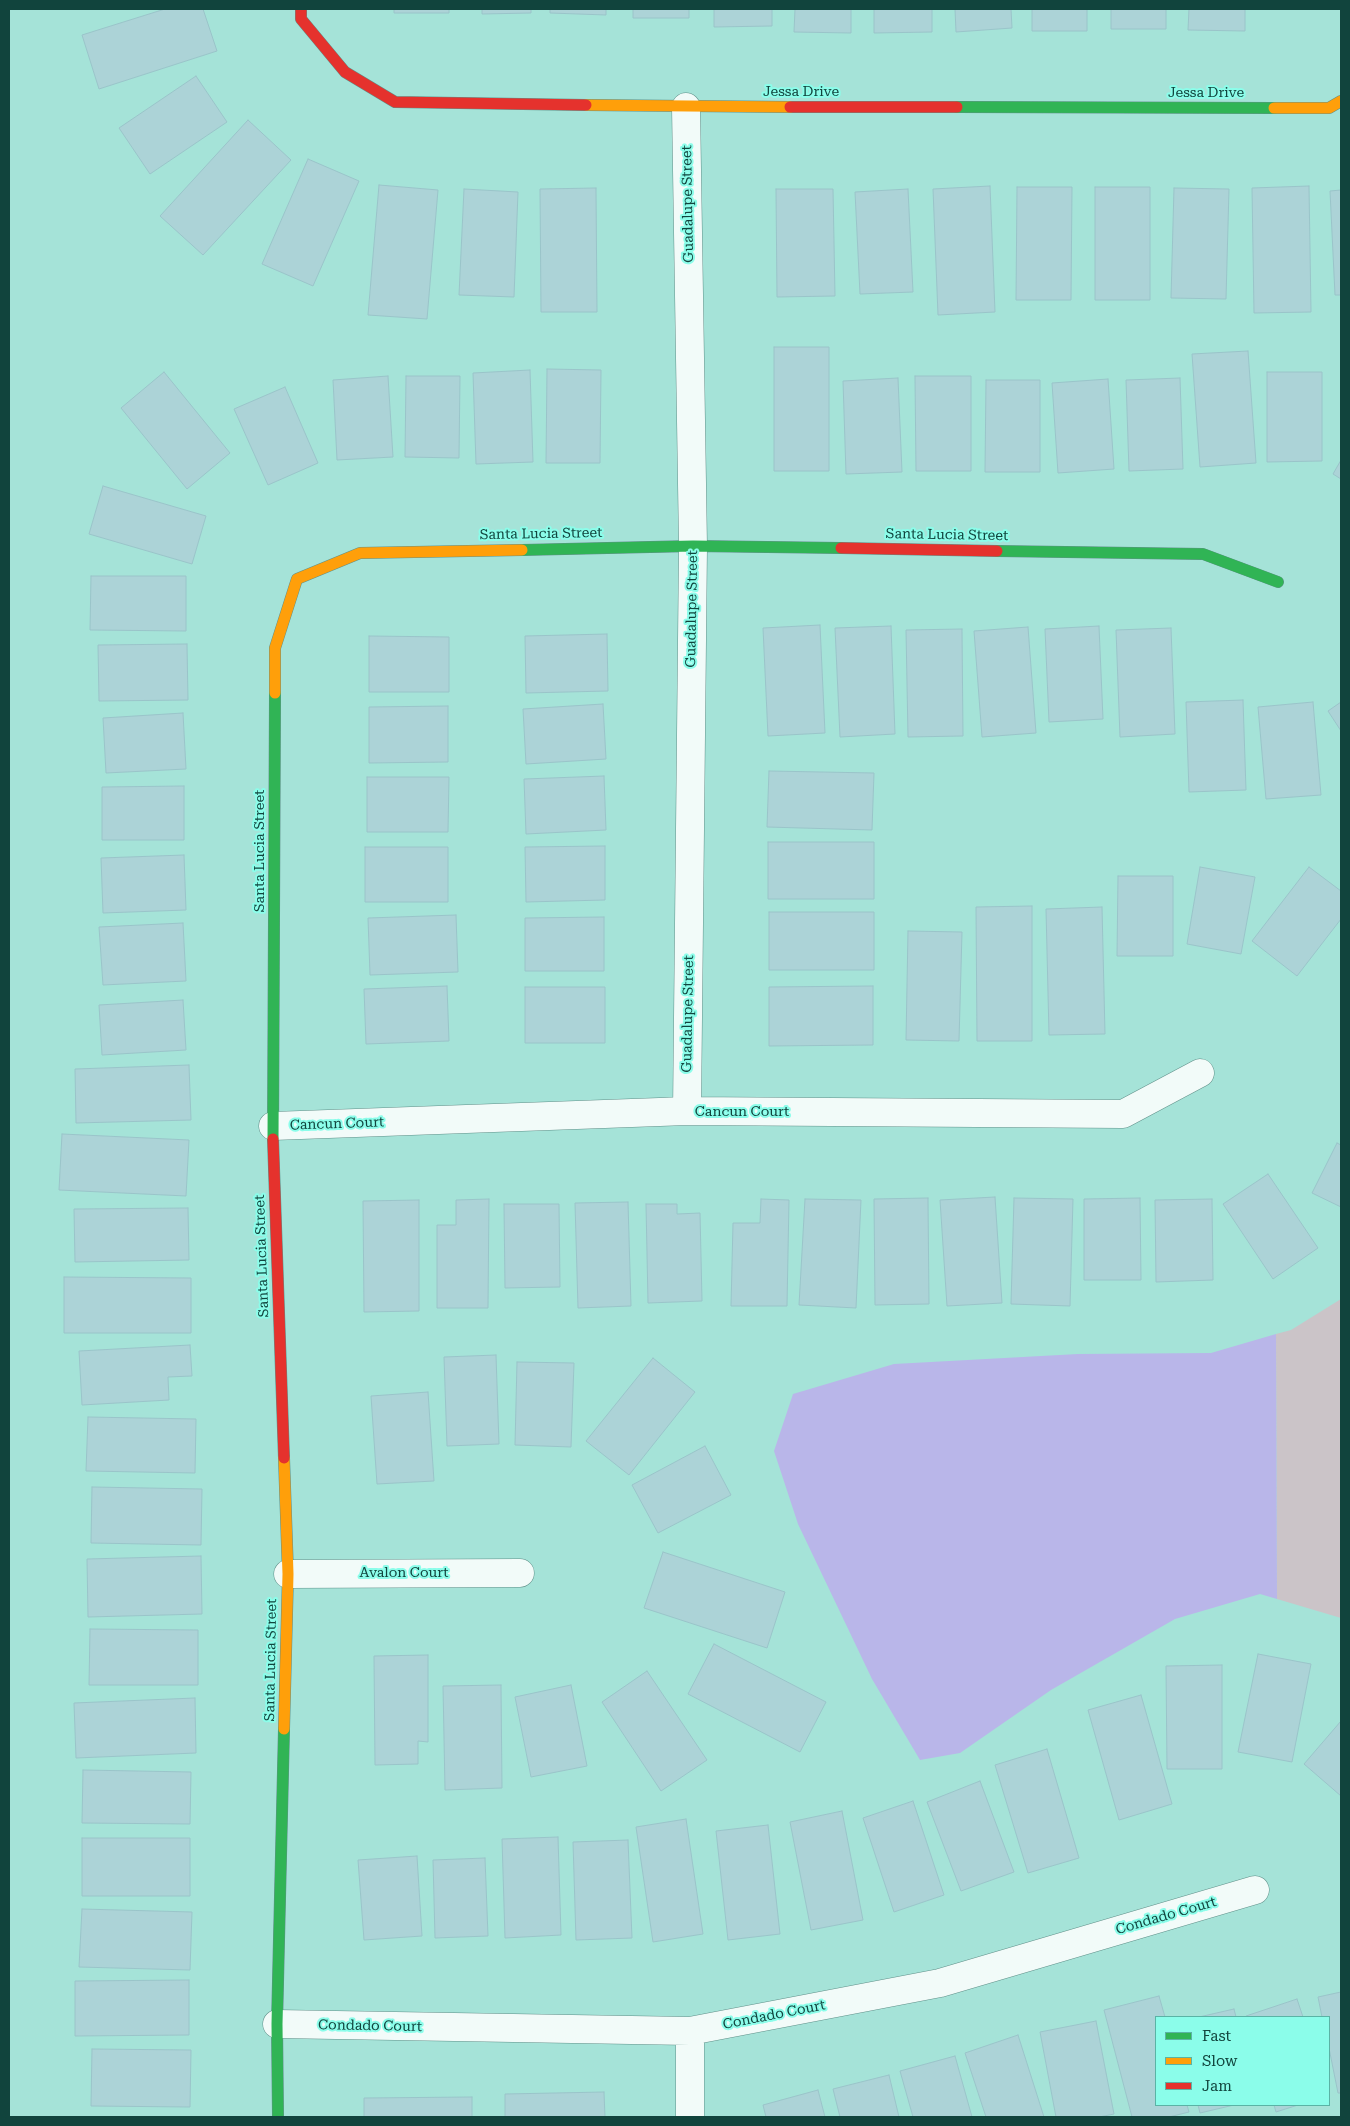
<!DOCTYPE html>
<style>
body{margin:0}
#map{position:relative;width:1350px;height:2126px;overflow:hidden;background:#a5e3d8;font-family:"Roboto Serif",serif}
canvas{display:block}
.frame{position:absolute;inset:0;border:10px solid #11443d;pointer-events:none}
.legend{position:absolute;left:1155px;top:2016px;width:175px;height:90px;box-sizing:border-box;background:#8bfdea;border:1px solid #5ab3a5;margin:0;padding:6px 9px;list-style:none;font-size:15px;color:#11443d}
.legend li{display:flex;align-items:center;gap:10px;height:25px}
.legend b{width:25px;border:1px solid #5ab3a5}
</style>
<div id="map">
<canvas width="1350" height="2126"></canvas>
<div class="frame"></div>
<ul class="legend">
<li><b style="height:6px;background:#30b455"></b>Fast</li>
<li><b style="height:6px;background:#ff9f0a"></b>Slow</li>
<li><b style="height:6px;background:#e5322d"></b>Jam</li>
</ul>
</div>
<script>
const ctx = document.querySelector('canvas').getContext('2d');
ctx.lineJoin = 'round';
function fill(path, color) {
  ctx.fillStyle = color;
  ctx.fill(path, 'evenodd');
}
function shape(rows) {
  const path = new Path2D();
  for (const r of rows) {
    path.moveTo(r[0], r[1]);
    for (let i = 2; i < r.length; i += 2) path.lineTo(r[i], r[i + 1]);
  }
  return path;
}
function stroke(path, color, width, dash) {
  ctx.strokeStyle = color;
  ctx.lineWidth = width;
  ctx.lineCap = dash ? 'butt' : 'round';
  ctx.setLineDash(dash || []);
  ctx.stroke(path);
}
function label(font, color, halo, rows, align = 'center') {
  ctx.font = font + ' "Roboto Serif",serif';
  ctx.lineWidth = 4;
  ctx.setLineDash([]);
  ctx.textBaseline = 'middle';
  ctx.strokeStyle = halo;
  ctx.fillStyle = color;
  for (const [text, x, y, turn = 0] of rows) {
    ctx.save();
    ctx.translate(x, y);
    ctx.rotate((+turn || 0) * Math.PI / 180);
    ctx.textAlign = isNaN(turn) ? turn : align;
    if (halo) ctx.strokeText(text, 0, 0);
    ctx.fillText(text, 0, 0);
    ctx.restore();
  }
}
fill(shape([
 [1341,1299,1341,1618,1277,1599,1276,1334,1291,1330]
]), '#cbc4c8');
fill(shape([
 [1276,1334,1277,1599,1260,1594,1175,1619,1051,1690,960,1753,920,1760,872,1679,798,1524,774,1451,793,1394,894,1364,1078,1354,1211,1353]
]), '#b9b6e9');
const building = shape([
 [165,9,203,9,217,51,99,89,82,35,165,9],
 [394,9,449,9,449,13,394,13,394,9],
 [482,9,531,9,531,13,482,14,482,9],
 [550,9,606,9,606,15,550,13,550,9],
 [633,9,689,9,689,18,633,18,633,9],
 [714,9,772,9,772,26,714,27,714,9],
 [795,9,851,9,851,33,794,32,795,9],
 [874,9,932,9,932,32,874,33,874,9],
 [955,9,1011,9,1012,28,956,32,955,9],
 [1032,9,1087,9,1087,31,1032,31,1032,9],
 [1111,9,1166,9,1166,29,1111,29,1111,9],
 [1189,9,1245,9,1245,31,1188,30,1189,9],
 [196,76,227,122,150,174,119,128,196,76],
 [248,120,291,160,203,255,160,216,248,120],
 [308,159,359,181,313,286,262,264,308,159],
 [379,185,438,190,427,319,368,315,379,185],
 [990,186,995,312,938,315,933,189,990,186],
 [1309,186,1311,312,1254,313,1252,188,1309,186],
 [1017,187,1072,187,1071,300,1016,300,1017,187],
 [1095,187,1150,187,1150,300,1095,300,1095,187],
 [596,188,597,312,541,312,540,189,596,188],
 [1174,188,1229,189,1226,299,1171,298,1174,188],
 [464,189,518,192,514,297,459,295,464,189],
 [776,189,833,189,835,296,777,297,776,189],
 [908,189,913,292,860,294,855,192,908,189],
 [1341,190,1341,295,1335,295,1330,191,1341,190],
 [774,347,829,347,829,471,774,471,774,347],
 [1248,351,1256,463,1200,467,1192,354,1248,351],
 [547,369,601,370,600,463,546,463,547,369],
 [530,370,533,462,476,464,473,373,530,370],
 [164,372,230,453,187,489,121,408,164,372],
 [1267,372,1322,372,1322,461,1267,462,1267,372],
 [388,376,393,457,337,460,333,380,388,376],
 [406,376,460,376,459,458,405,457,406,376],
 [915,376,971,376,971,471,916,471,915,376],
 [898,378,902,472,846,474,843,381,898,378],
 [1180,378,1183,469,1129,471,1126,380,1180,378],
 [1108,379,1114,469,1058,473,1052,383,1108,379],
 [986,380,1040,380,1040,472,985,472,986,380],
 [285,387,318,463,268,485,234,409,285,387],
 [1341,460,1341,479,1333,474,1341,460],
 [103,486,206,516,192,564,89,534,103,486],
 [91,576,186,576,186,631,90,630,91,576],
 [820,625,825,733,768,736,763,628,820,625],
 [891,626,895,734,840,737,835,628,891,626],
 [1099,626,1103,719,1049,722,1045,629,1099,626],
 [1028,627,1036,733,982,737,974,631,1028,627],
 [1171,628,1175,734,1120,737,1116,630,1171,628],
 [962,629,963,736,908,737,906,630,962,629],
 [607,634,608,691,526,693,525,636,607,634],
 [369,636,449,637,449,692,369,692,369,636],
 [187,644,188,700,99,701,98,645,187,644],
 [1243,700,1246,790,1189,792,1186,702,1243,700],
 [1313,702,1321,795,1266,799,1258,707,1313,702],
 [1341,702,1341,731,1328,711,1341,702],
 [603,704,606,759,526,764,523,709,603,704],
 [448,706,448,762,369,763,369,707,448,706],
 [183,713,186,769,106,773,103,718,183,713],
 [769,771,874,773,872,830,767,827,769,771],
 [604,776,606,830,526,834,524,779,604,776],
 [367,777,449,777,448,832,367,832,367,777],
 [184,786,184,840,102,840,102,787,184,786],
 [768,842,874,842,874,899,768,899,768,842],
 [605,846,605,900,526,902,525,847,605,846],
 [365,847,448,847,448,902,365,902,365,847],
 [184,855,186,910,103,913,101,858,184,855],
 [1200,867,1255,877,1241,954,1187,944,1200,867],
 [1309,867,1341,891,1341,919,1297,976,1252,941,1309,867],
 [1118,876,1173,876,1173,956,1117,956,1118,876],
 [1032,906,1032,1041,977,1041,976,907,1032,906],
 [1102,907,1105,1034,1049,1035,1046,909,1102,907],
 [769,912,874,912,874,970,769,970,769,912],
 [456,915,458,972,370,975,368,918,456,915],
 [604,917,604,971,525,971,525,918,604,917],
 [183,923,186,981,103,985,99,927,183,923],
 [908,931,962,932,959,1041,906,1040,908,931],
 [447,986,449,1041,366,1044,364,989,447,986],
 [873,986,873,1045,769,1046,769,987,873,986],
 [525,987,605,987,605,1043,525,1043,525,987],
 [183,1000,186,1050,102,1055,99,1005,183,1000],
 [189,1065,191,1120,76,1123,75,1069,189,1065],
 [62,1134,189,1140,186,1196,59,1190,62,1134],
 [1337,1143,1341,1145,1341,1207,1312,1193,1337,1143],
 [1268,1174,1318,1248,1273,1279,1223,1204,1268,1174],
 [995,1197,1002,1303,947,1306,940,1200,995,1197],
 [928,1198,929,1304,875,1305,874,1199,928,1198],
 [1014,1198,1073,1199,1070,1306,1011,1304,1014,1198],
 [1140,1198,1141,1280,1084,1280,1084,1199,1140,1198],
 [489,1199,488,1308,437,1308,437,1225,456,1225,456,1200,489,1199],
 [761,1199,789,1200,787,1306,731,1306,733,1223,760,1223,761,1199],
 [805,1199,861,1200,856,1308,799,1305,805,1199],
 [1212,1199,1213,1280,1156,1282,1155,1200,1212,1199],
 [419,1200,419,1311,364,1312,363,1201,419,1200],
 [628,1202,631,1306,578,1308,575,1203,628,1202],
 [504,1204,559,1204,560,1287,505,1288,504,1204],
 [646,1204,677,1204,677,1214,700,1213,702,1301,648,1303,646,1204],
 [188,1208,189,1260,75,1262,74,1209,188,1208],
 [64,1277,191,1278,191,1333,64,1333,64,1277],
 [190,1345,192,1376,168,1377,169,1400,82,1405,79,1351,190,1345],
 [496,1355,499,1444,447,1446,444,1357,496,1355],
 [653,1358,695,1392,629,1475,586,1441,653,1358],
 [517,1362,574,1363,571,1447,515,1445,517,1362],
 [428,1392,434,1481,377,1484,371,1396,428,1392],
 [88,1417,196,1419,195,1473,86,1471,88,1417],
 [705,1446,731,1495,658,1533,632,1485,705,1446],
 [92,1487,202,1489,201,1545,91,1543,92,1487],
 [663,1552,785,1592,767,1648,644,1608,663,1552],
 [201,1556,202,1614,88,1617,87,1559,201,1556],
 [90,1629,198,1630,198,1685,89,1685,90,1629],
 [714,1644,826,1702,800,1752,688,1694,714,1644],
 [1258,1654,1311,1664,1292,1762,1238,1752,1258,1654],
 [428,1655,428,1742,418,1741,418,1764,375,1765,374,1656,428,1655],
 [1222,1665,1222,1769,1167,1769,1166,1666,1222,1665],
 [647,1671,707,1760,661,1791,602,1702,647,1671],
 [501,1685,502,1788,445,1790,443,1686,501,1685],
 [571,1685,587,1766,531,1777,515,1697,571,1685],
 [1141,1695,1172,1804,1119,1820,1088,1710,1141,1695],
 [195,1698,196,1753,76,1758,74,1703,195,1698],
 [1341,1721,1341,1796,1304,1764,1341,1721],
 [1047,1749,1079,1858,1028,1873,995,1765,1047,1749],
 [83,1770,191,1772,190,1824,82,1823,83,1770],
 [980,1781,1014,1872,961,1891,927,1802,980,1781],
 [913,1801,944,1895,894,1912,863,1818,913,1801],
 [842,1811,863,1920,811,1930,790,1822,842,1811],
 [686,1819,703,1934,653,1942,636,1827,686,1819],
 [768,1825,780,1934,728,1940,716,1831,768,1825],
 [558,1837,561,1935,505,1938,502,1839,558,1837],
 [82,1838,190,1838,190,1896,82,1896,82,1838],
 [628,1840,632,1938,576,1940,573,1842,628,1840],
 [417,1856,422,1936,364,1940,358,1860,417,1856],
 [485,1858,488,1936,435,1938,433,1860,485,1858],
 [82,1909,192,1912,190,1970,79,1967,82,1909],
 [189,1980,189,2035,75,2036,75,1981,189,1980],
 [1341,1992,1341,2093,1338,2093,1329,2048,1329,2017,1322,2017,1318,1997,1341,1992],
 [1159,1996,1165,2017,1156,2017,1156,2105,1187,2105,1189,2112,1169,2117,1132,2117,1104,2010,1159,1996],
 [1297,1999,1303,2017,1246,2017,1246,2016,1297,1999],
 [1234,2009,1236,2017,1199,2017,1234,2009],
 [1096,2021,1114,2114,1099,2117,1056,2117,1040,2032,1096,2021],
 [1018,2035,1044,2117,986,2117,965,2053,1018,2035],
 [92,2049,191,2050,190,2107,91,2106,92,2049],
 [955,2056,972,2117,913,2117,900,2071,955,2056],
 [889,2075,899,2117,840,2117,833,2089,889,2075],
 [818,2090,825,2117,766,2117,763,2105,818,2090],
 [604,2092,605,2117,505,2117,505,2094,604,2092],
 [472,2097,472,2117,364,2117,364,2098,472,2097],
 [1198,2105,1234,2105,1200,2113,1198,2105],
 [1274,2105,1298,2105,1276,2112,1274,2105]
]);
fill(building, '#acd3d7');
stroke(building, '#9ac4c9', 1);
const street = shape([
 [686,107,693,546,687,1111],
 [273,1126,687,1111,1123,1114,1200,1073],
 [288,1574,520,1573],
 [277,2024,690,2031,940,1983,1255,1890],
 [690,2117,690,2031]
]);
const fast = shape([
 [957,107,1274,108],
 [522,550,693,546,841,548],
 [997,551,1203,554,1278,582],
 [273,1139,275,693],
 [278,2117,277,2024,284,1729]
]);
const slow = shape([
 [586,105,790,107],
 [1274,108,1329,108,1341,101],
 [275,693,275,648,297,579,360,553,522,550],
 [284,1458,288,1574,284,1729]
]);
const jam = shape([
 [301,9,301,19,345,72,395,102,586,105],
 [790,107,957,107],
 [841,548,997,551],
 [273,1139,284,1458]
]);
stroke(street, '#609089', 29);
stroke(fast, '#609089', 12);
stroke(slow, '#609089', 12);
stroke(jam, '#609089', 12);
stroke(street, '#f2fbf9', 28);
stroke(fast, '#30b455', 11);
stroke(slow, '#ff9f0a', 11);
stroke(jam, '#e5322d', 11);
label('14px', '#11443d', '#8bfdea', [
 ["Jessa Drive",801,92],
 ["Jessa Drive",1206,93],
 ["Guadalupe Street",688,204,-91],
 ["Santa Lucia Street",541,534,-1],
 ["Santa Lucia Street",947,535,1],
 ["Guadalupe Street",692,609,-89],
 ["Santa Lucia Street",260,851,-90],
 ["Guadalupe Street",688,1014,-89],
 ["Cancun Court",742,1112],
 ["Cancun Court",337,1124,-2],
 ["Santa Lucia Street",262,1256,-92],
 ["Avalon Court",404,1573],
 ["Santa Lucia Street",271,1660,-89],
 ["Condado Court",1166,1916,-16],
 ["Condado Court",774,2015,-11],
 ["Condado Court",370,2026,1]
]);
</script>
